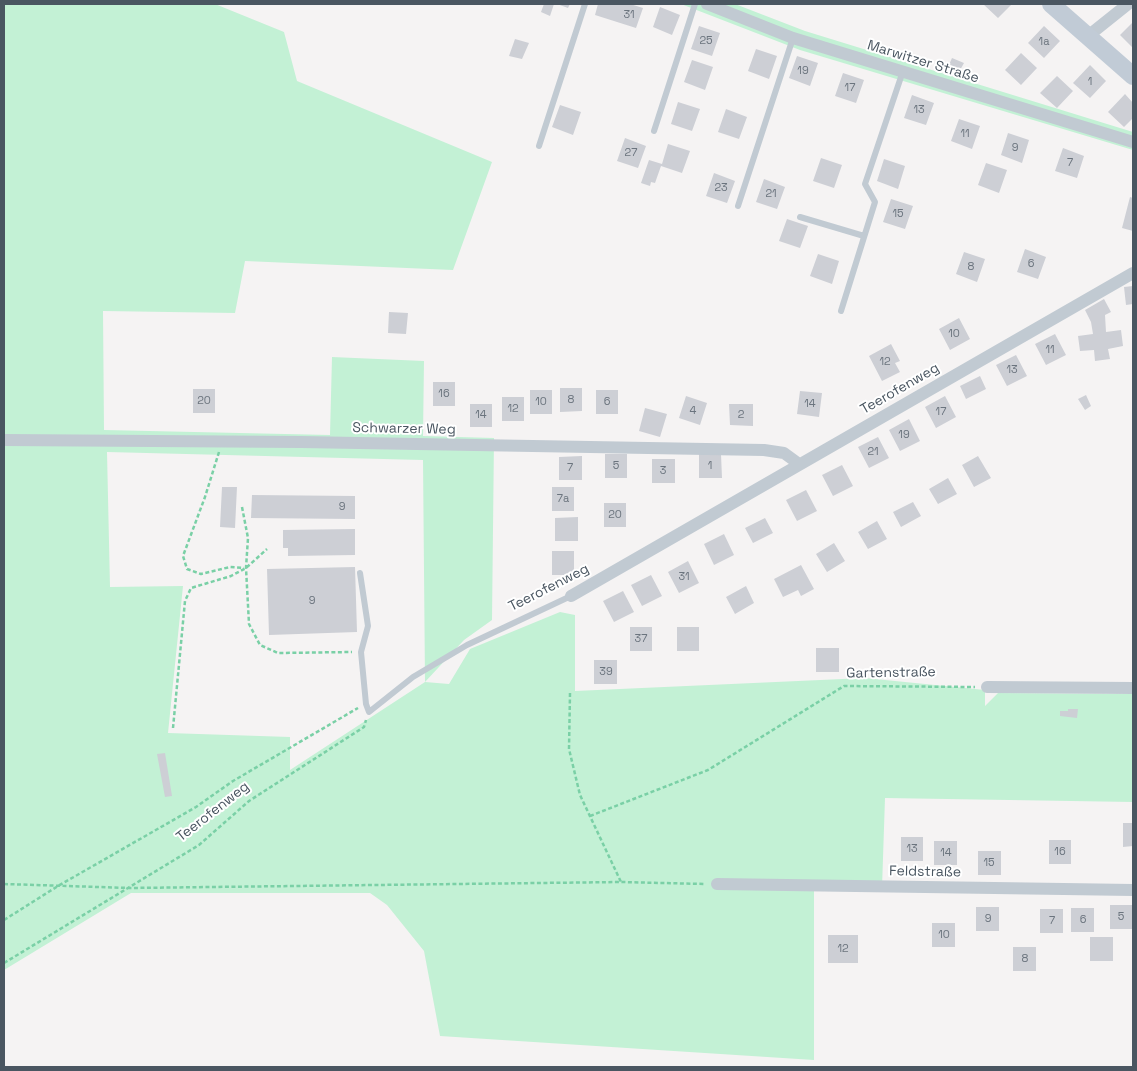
<!DOCTYPE html>
<meta charset="utf-8">
<style>
body{margin:0}
#map{position:relative;width:1137px;height:1071px;overflow:hidden;background:#f5f3f3;font-family:"Space Grotesk",sans-serif}
canvas{display:block}
.frame{position:absolute;inset:0;border:5px solid #4a5661;pointer-events:none}
</style>
<div id="map">
<canvas width="1137" height="1071"></canvas>
<div class="frame"></div>
</div>
<script>
const ctx = document.querySelector('canvas').getContext('2d');
ctx.lineJoin = 'round';
function fill(path, color) {
  ctx.fillStyle = color;
  ctx.fill(path, 'evenodd');
}
function shape(rows) {
  const path = new Path2D();
  for (const r of rows) {
    path.moveTo(r[0], r[1]);
    for (let i = 2; i < r.length; i += 2) path.lineTo(r[i], r[i + 1]);
  }
  return path;
}
function stroke(path, color, width, dash) {
  ctx.strokeStyle = color;
  ctx.lineWidth = width;
  ctx.lineCap = dash ? 'butt' : 'round';
  ctx.setLineDash(dash || []);
  ctx.stroke(path);
}
function label(font, color, halo, rows, align = 'center') {
  ctx.font = font + ' "Space Grotesk",sans-serif';
  ctx.lineWidth = 4;
  ctx.setLineDash([]);
  ctx.textBaseline = 'middle';
  ctx.strokeStyle = halo;
  ctx.fillStyle = color;
  for (const [text, x, y, turn = 0] of rows) {
    ctx.save();
    ctx.translate(x, y);
    ctx.rotate((+turn || 0) * Math.PI / 180);
    ctx.textAlign = isNaN(turn) ? turn : align;
    if (halo) ctx.strokeText(text, 0, 0);
    ctx.fillText(text, 0, 0);
    ctx.restore();
  }
}
fill(shape([
 [4,4,215,4,284,32,297,81,492,162,453,270,245,261,235,313,103,311,104,430,330,435,332,357,424,361,423,436,494,438,492,620,464,640,425,682,449,684,470,649,560,612,575,615,575,691,865,678,985,690,985,706,998,693,1133,694,1133,802,885,798,882,888,814,888,814,1060,440,1036,424,951,387,905,370,893,131,893,4,970],
 [107,452,423,460,425,682,290,770,290,737,168,733,183,586,110,587],
 [681,4,735,4,805,31,1133,132,1133,150,800,50]
]), '#c3f1d5');
fill(shape([
 [544,4,554,4,550,16,541,12],
 [557,4,570,4,568,8],
 [598,4,630,4,643,8,636,28,595,15],
 [983,4,1012,4,998,18],
 [660,7,680,15,672,35,653,27],
 [1133,22,1133,48,1120,35],
 [699,26,720,33,712,56,691,49],
 [1044,26,1060,41,1044,58,1028,43],
 [515,39,529,43,522,59,509,56],
 [756,49,777,56,769,79,748,71],
 [1021,53,1037,68,1021,85,1005,70],
 [797,56,818,63,810,86,789,78],
 [952,58,964,63,959,72,948,67],
 [692,60,713,67,705,90,684,82],
 [1090,65,1106,81,1090,98,1073,83],
 [843,73,864,80,856,103,835,96],
 [1057,76,1073,91,1057,108,1040,93],
 [1125,94,1133,103,1133,118,1124,127,1108,112],
 [912,95,934,103,926,125,904,118],
 [678,102,700,109,692,131,671,124],
 [560,105,581,112,573,135,552,127],
 [726,109,747,117,739,139,718,132],
 [959,119,980,126,972,149,951,141],
 [1008,133,1029,140,1022,163,1001,155],
 [625,138,646,146,638,168,617,161],
 [668,144,690,151,682,173,661,166,655,183,651,182,650,186,641,183,649,160,662,164],
 [1063,148,1084,156,1077,178,1055,171],
 [821,158,842,165,834,188,813,181],
 [884,159,905,166,898,189,877,181],
 [986,163,1007,170,999,193,978,185],
 [714,173,735,181,727,203,706,196],
 [764,179,785,187,777,209,756,202],
 [1130,197,1133,198,1133,231,1122,228],
 [891,199,913,206,905,229,883,222],
 [787,219,808,226,800,248,779,241],
 [1025,249,1046,257,1038,279,1017,272],
 [964,252,985,259,977,282,956,274],
 [818,254,839,261,832,284,810,276],
 [1133,286,1133,304,1126,305,1124,287],
 [1104,299,1111,312,1105,315,1106,332,1121,330,1123,346,1108,349,1110,359,1095,361,1094,350,1080,351,1078,336,1093,334,1091,322,1085,310],
 [389,312,408,313,406,334,388,333],
 [959,318,970,339,950,350,939,329],
 [1055,334,1066,355,1046,365,1035,344],
 [891,344,900,361,895,363,900,372,882,381,869,356],
 [1016,355,1027,376,1007,386,996,365],
 [980,376,986,389,966,399,960,386],
 [433,382,455,382,455,406,433,406],
 [560,388,582,388,582,411,560,412],
 [193,389,215,389,215,413,193,413],
 [530,390,552,390,552,414,530,414],
 [596,390,618,390,618,414,596,414],
 [800,391,822,393,819,417,797,414],
 [1086,395,1091,406,1085,410,1078,399],
 [686,396,707,403,700,425,679,418],
 [945,396,956,417,936,428,925,407],
 [502,397,524,397,524,421,502,421],
 [470,404,492,404,492,427,470,427],
 [729,404,753,404,753,426,730,425],
 [645,408,667,414,660,437,639,431],
 [909,419,920,441,900,451,889,430],
 [878,437,889,458,869,468,858,447],
 [605,454,627,454,627,478,605,478],
 [699,454,721,454,722,478,699,478],
 [582,456,582,480,559,480,559,457],
 [978,456,991,478,974,487,962,465],
 [652,459,675,459,675,483,652,483],
 [842,465,853,486,833,496,822,475],
 [948,478,957,494,938,504,929,489],
 [222,487,237,487,235,528,220,527],
 [552,487,574,487,574,511,552,511],
 [806,490,817,511,797,521,786,500],
 [252,495,355,496,355,519,251,518],
 [913,502,921,516,901,527,893,512],
 [604,503,626,503,626,527,604,527],
 [578,517,578,541,555,541,555,518],
 [765,518,773,533,753,543,745,528],
 [877,521,887,539,868,549,858,532],
 [355,529,355,555,288,556,288,548,283,548,283,530],
 [724,534,734,555,714,565,704,544],
 [834,543,845,561,827,572,816,554],
 [552,551,574,551,574,575,552,575],
 [688,561,699,583,679,593,668,572],
 [801,565,814,589,801,596,798,590,783,597,774,579],
 [355,567,357,632,269,635,267,569],
 [651,575,662,596,642,606,631,585],
 [746,586,754,603,735,614,726,597],
 [623,591,634,612,614,622,603,601],
 [630,627,652,627,652,651,630,651],
 [677,627,699,627,699,651,677,651],
 [816,648,839,648,839,672,816,672],
 [594,660,617,660,617,684,594,684],
 [1068,709,1078,709,1077,718,1060,716,1060,711,1068,711],
 [165,753,172,796,165,797,157,754],
 [1123,823,1133,823,1133,846,1123,847],
 [901,837,923,837,923,861,901,861],
 [1049,840,1071,840,1071,864,1049,864],
 [934,841,957,841,957,865,934,865],
 [978,851,1001,851,1001,875,978,875],
 [1110,905,1133,905,1133,929,1110,929],
 [976,907,999,907,999,931,976,931],
 [1071,908,1094,908,1094,932,1071,932],
 [1040,909,1063,909,1063,933,1040,933],
 [932,923,955,923,955,947,932,947],
 [828,935,858,935,858,963,828,963],
 [1090,937,1113,937,1113,961,1090,961],
 [1013,947,1036,947,1036,971,1013,971]
]), '#cdcfd5');
stroke(shape([
 [219,452,205,497,183,556,187,569,201,574,230,567,244,568],
 [242,507,248,538,246,568,249,624,260,645,278,653,352,652],
 [570,693,569,749,580,795,621,882],
 [173,728,185,601,191,588,231,576,246,568,267,549],
 [590,816,708,770,844,686,975,687],
 [4,884,130,888,621,882,705,884],
 [4,920,58,886,196,807,233,781,358,708],
 [4,963,199,845,249,801,364,727,366,720]
]), '#7ad0a6', 2.5, [4, 2.5]);
stroke(shape([
 [654,131,695,4],
 [539,146,585,4],
 [738,206,793,38],
 [800,217,864,236],
 [841,311,875,202,865,184,903,71],
 [360,573,368,626,361,652,366,704,369,712,413,677,467,645,571,596]
]), '#c1cad2', 6);
stroke(shape([
 [707,4,793,38,1133,142],
 [1088,36,1128,4],
 [4,440,301,442,764,450,784,453,799,464],
 [571,596,1133,273],
 [987,687,1133,688],
 [717,884,1133,890]
]), '#c1cad2', 12);
stroke(shape([
 [1051,4,1133,76]
]), '#c1cbd6', 18);
label('11px', '#6b747e', null, [
 ["31",629,15],
 ["25",706,41],
 ["1a",1044,42],
 ["19",803,71],
 ["1",1090,82],
 ["17",850,88],
 ["13",919,110],
 ["11",965,134],
 ["9",1015,148],
 ["27",631,153],
 ["7",1070,163],
 ["23",721,188],
 ["21",771,194],
 ["15",898,214],
 ["6",1031,264],
 ["8",971,267],
 ["10",954,334],
 ["11",1050,350],
 ["12",885,362],
 ["13",1012,370],
 ["16",444,394],
 ["8",571,400],
 ["20",204,401],
 ["10",541,402],
 ["6",607,402],
 ["14",810,404],
 ["12",513,409],
 ["4",693,411],
 ["17",941,412],
 ["14",481,415],
 ["2",741,415],
 ["19",904,435],
 ["21",873,452],
 ["5",616,466],
 ["1",710,466],
 ["7",570,468],
 ["3",663,471],
 ["7a",563,499],
 ["9",342,507],
 ["20",615,515],
 ["31",684,577],
 ["9",312,601],
 ["37",641,639],
 ["39",606,672],
 ["13",912,849],
 ["16",1060,852],
 ["14",946,853],
 ["15",989,863],
 ["5",1121,917],
 ["9",988,919],
 ["6",1083,920],
 ["7",1052,921],
 ["10",944,935],
 ["12",843,949],
 ["8",1025,959]
]);
label('14px', '#4a5661', '#fff', [
 ["Marwitzer Straße",923,62,17],
 ["Teerofenweg",900,389,-30],
 ["Schwarzer Weg",404,429,1],
 ["Teerofenweg",549,588,-27],
 ["Gartenstraße",891,673,-1],
 ["Teerofenweg",213,812,-38],
 ["Feldstraße",925,872,1]
]);
</script>
